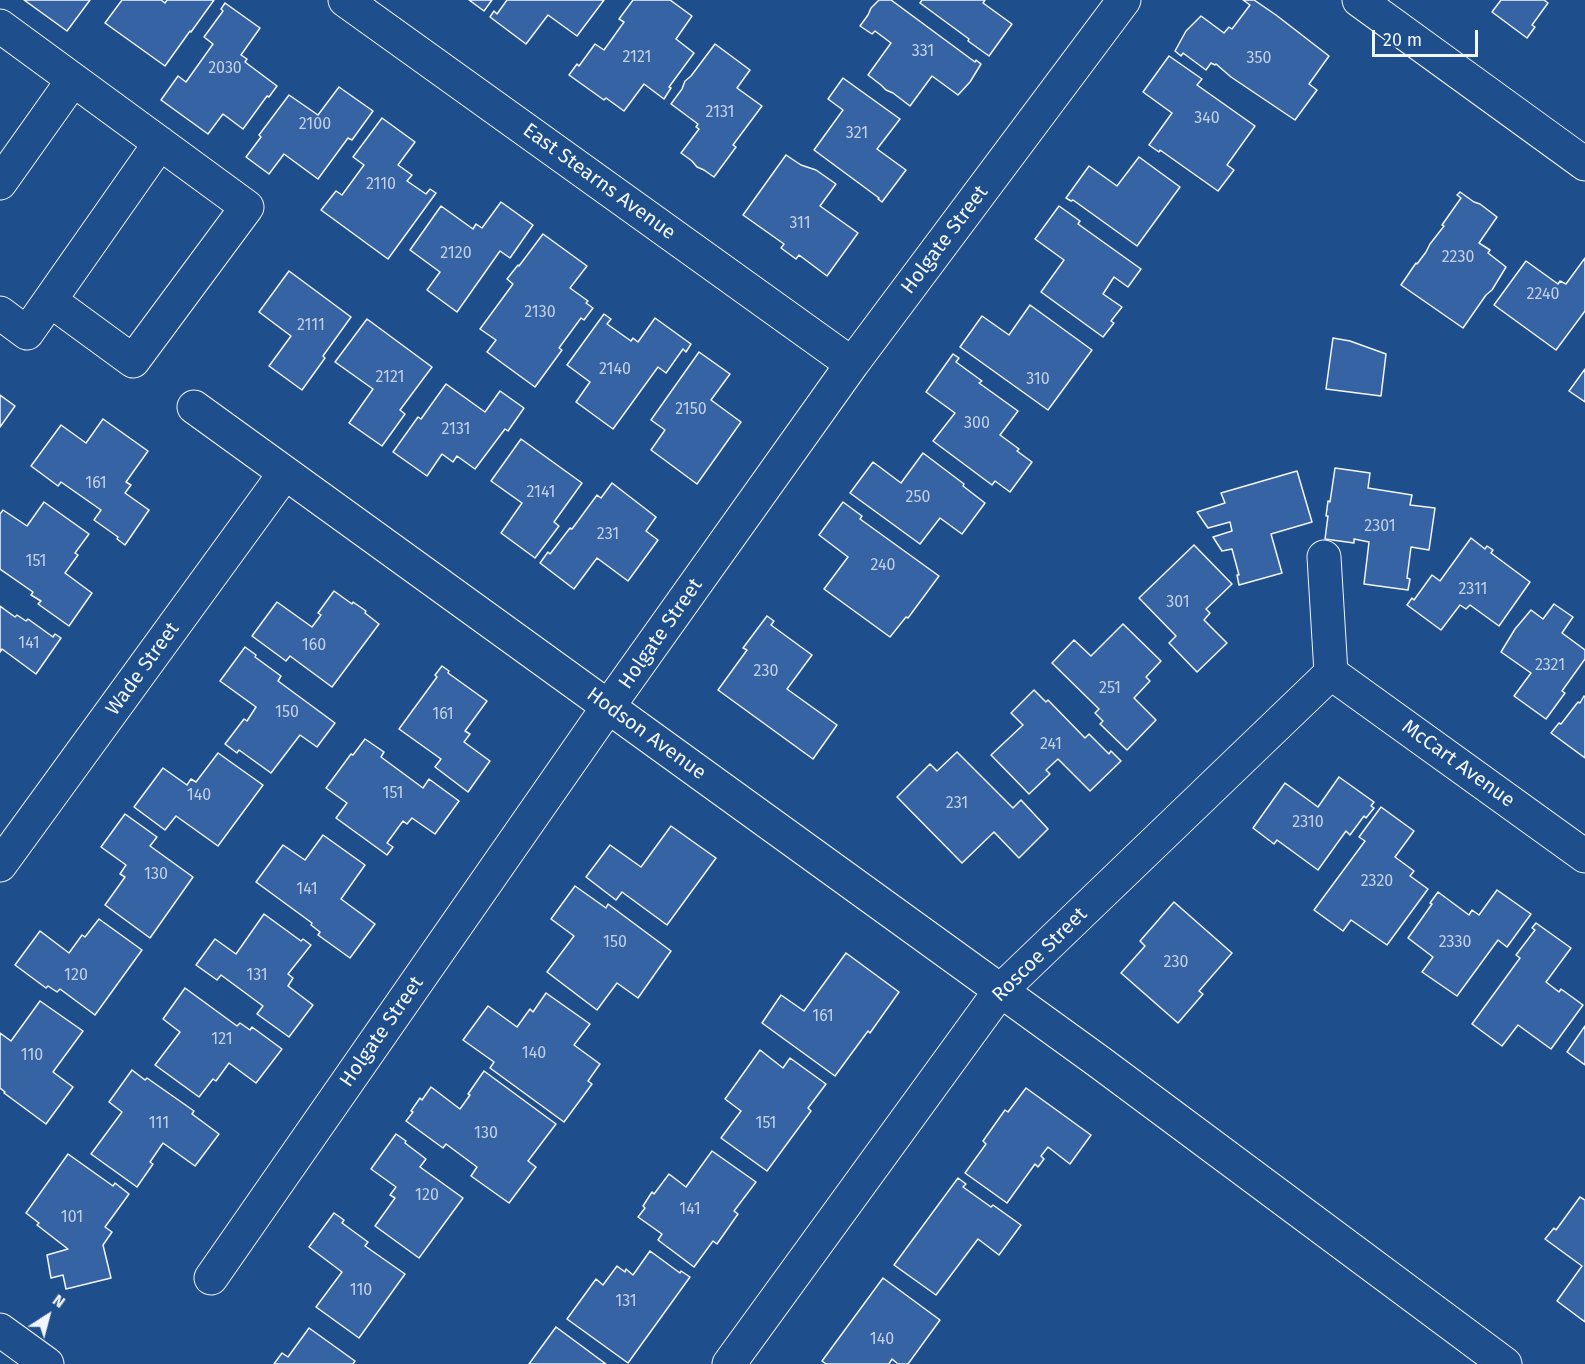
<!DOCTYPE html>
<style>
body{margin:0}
#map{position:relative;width:1585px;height:1364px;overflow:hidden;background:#1f4e8c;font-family:"Fira Sans",sans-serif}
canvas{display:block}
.north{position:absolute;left:18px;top:1286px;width:60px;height:60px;-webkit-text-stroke:4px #1f4e8c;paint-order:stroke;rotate:36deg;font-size:16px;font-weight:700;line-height:24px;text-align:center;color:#f2f6ff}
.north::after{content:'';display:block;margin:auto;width:21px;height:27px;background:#f2f6ff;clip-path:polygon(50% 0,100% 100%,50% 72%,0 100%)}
.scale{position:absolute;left:1372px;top:30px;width:106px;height:27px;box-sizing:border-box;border:3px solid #f2f6ff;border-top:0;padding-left:8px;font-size:18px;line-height:21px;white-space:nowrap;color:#f2f6ff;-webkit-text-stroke:4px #1f4e8c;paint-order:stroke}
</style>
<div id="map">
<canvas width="1585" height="1364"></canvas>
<div class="north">N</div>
<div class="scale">20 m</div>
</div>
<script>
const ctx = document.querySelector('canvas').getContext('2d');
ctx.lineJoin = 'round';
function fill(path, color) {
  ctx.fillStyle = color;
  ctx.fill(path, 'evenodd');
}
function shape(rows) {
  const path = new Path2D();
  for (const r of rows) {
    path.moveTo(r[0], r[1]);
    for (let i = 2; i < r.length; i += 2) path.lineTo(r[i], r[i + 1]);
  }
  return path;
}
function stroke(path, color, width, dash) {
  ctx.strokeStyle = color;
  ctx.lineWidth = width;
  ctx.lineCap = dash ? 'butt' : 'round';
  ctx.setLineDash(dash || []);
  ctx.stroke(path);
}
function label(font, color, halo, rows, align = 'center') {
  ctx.font = font + ' "Fira Sans",sans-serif';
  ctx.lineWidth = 4.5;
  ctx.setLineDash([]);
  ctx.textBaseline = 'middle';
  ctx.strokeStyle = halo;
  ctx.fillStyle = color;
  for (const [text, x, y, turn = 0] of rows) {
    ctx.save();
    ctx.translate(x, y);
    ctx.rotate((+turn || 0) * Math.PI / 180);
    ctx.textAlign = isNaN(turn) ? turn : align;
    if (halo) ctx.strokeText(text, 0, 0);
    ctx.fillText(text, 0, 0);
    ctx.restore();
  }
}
const building = shape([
 [24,0,90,0,67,31,24,0],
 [122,0,161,0,165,3,167,0,214,0,191,32,190,31,165,66,105,23,122,0],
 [469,0,492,0,484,11,469,0],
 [507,0,604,0,577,36,548,15,526,44,490,17,494,11,497,14,507,0],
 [633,0,670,0,692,16,676,39,694,53,669,87,671,88,664,99,644,84,624,111,606,98,604,100,569,75,577,64,579,66,595,44,604,50,624,22,619,19,633,0],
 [879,0,891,0,975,62,976,60,981,64,970,82,958,95,932,76,910,106,893,93,886,90,881,85,868,75,891,43,875,31,872,34,860,26,868,15,871,8,879,0],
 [922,0,985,0,983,3,1012,24,989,56,968,41,969,39,920,3,922,0],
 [1243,0,1254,0,1276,15,1329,56,1309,84,1317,90,1295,120,1231,77,1216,64,1215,65,1211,63,1206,70,1183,53,1181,56,1175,51,1186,31,1201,16,1224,33,1229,27,1232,29,1250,5,1243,0],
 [1501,0,1544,0,1548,3,1532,25,1535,27,1527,38,1492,12,1501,0],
 [225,3,260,28,241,55,247,59,245,62,277,86,269,97,267,96,243,129,223,114,208,134,161,100,178,76,186,82,213,44,204,37,223,11,221,9,225,3],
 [715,44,750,70,737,88,762,106,733,145,736,147,714,177,704,170,697,167,692,161,681,153,699,129,696,127,698,124,671,104,682,89,685,81,691,76,715,44],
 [1169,56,1202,79,1197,85,1255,126,1227,165,1234,170,1218,191,1160,150,1159,152,1149,145,1172,113,1143,92,1169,56],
 [843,78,900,119,877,149,906,170,882,202,878,199,879,198,814,150,843,110,828,99,843,78],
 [339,87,373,111,352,140,348,138,318,179,284,154,269,174,246,157,261,137,259,135,289,95,318,115,339,87],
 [382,118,415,142,398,165,412,175,407,181,426,194,430,189,436,193,388,259,321,210,336,191,342,195,364,165,353,157,382,118],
 [786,155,801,165,816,170,836,184,820,206,858,233,827,276,799,255,796,259,781,248,784,244,743,215,786,155],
 [1139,157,1180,187,1137,246,1073,200,1071,201,1066,198,1089,166,1117,186,1139,157],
 [1460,192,1474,202,1480,204,1497,217,1479,243,1490,250,1488,253,1506,267,1492,290,1486,295,1463,328,1401,285,1416,263,1417,264,1426,252,1430,244,1444,226,1442,225,1461,198,1457,195,1460,192],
 [501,202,533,225,510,258,500,251,457,312,427,290,440,272,410,250,441,206,473,229,476,224,482,228,501,202],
 [1059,206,1080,221,1078,224,1141,269,1128,287,1114,277,1103,294,1122,307,1111,321,1114,323,1103,337,1041,292,1064,260,1035,239,1059,206],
 [543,234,587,266,570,288,588,301,586,303,593,308,584,320,581,318,559,348,562,350,535,387,487,352,496,340,480,329,513,284,507,279,518,265,519,266,543,234],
 [1585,258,1585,311,1556,350,1494,305,1526,261,1558,284,1560,281,1566,284,1585,258],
 [289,271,351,317,323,356,325,358,302,390,269,366,291,336,259,312,289,271],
 [1030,305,1092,350,1048,410,960,347,982,316,1009,335,1030,305],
 [604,314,611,319,607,324,631,341,633,338,638,342,655,318,691,344,686,352,683,349,666,373,658,367,613,429,576,402,590,382,567,365,604,314],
 [367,319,432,367,400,410,405,414,382,446,349,423,373,389,335,362,367,319],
 [1333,338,1350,341,1386,354,1381,396,1326,389,1333,338],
 [699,352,730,374,711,400,741,422,697,484,651,450,665,430,651,420,699,352],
 [953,354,959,358,956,362,982,381,979,383,1018,411,1000,435,1019,449,1017,451,1032,462,1010,492,995,481,992,485,933,441,955,413,926,392,953,354],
 [1585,369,1585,402,1569,391,1585,369],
 [446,384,485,412,500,391,524,408,508,431,505,429,475,469,457,456,453,462,442,454,427,476,393,452,418,417,421,419,446,384],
 [0,395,15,406,0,427,0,395],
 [103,419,148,451,126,482,131,485,125,493,149,510,125,545,117,539,118,537,94,520,101,510,61,482,58,486,31,466,61,425,86,443,103,419],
 [521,439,582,483,554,522,559,526,535,558,501,533,522,503,491,481,521,439],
 [923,453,964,484,963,486,985,503,962,534,940,518,920,544,850,493,873,462,901,483,923,453],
 [1335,468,1370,473,1368,488,1412,495,1410,505,1435,508,1429,550,1411,547,1407,578,1410,579,1408,590,1364,584,1369,542,1354,539,1354,543,1325,539,1328,516,1326,516,1328,501,1330,502,1335,468],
 [1297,471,1312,522,1271,534,1282,573,1239,585,1237,575,1239,575,1232,549,1222,551,1213,537,1232,531,1230,522,1208,528,1197,512,1225,503,1221,493,1297,471],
 [612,483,656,517,646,531,658,540,628,581,597,558,574,589,540,563,548,552,550,554,570,528,572,529,597,495,601,498,612,483],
 [44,502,89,534,75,553,78,555,65,573,92,593,69,626,38,604,41,601,31,595,33,592,0,569,0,514,3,510,27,526,44,502],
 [843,502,862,516,860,519,939,576,908,618,906,617,890,637,824,589,848,557,819,535,843,502],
 [1471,538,1485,549,1487,546,1493,550,1491,553,1530,582,1499,626,1470,605,1466,609,1460,605,1441,630,1407,605,1412,598,1414,600,1432,575,1440,581,1471,538],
 [1194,545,1232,584,1206,609,1210,613,1204,620,1227,643,1197,672,1169,643,1176,636,1139,598,1194,545],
 [334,591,352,604,353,602,366,611,365,613,379,624,332,687,290,656,286,661,252,636,277,602,312,627,321,615,318,613,334,591],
 [1554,604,1573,617,1562,633,1585,650,1585,659,1562,691,1565,693,1546,719,1514,696,1531,673,1501,652,1515,629,1531,610,1543,619,1554,604],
 [0,606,15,617,17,615,26,621,28,619,53,637,55,634,61,638,36,674,2,649,0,652,0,606],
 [767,616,774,621,771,625,812,655,787,689,837,725,813,759,718,690,747,650,743,648,767,616],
 [1123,624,1161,661,1146,677,1150,681,1134,698,1156,720,1127,750,1100,724,1103,721,1095,713,1099,709,1052,663,1074,640,1091,656,1123,624],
 [245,647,256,655,255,657,281,676,278,681,335,723,317,747,300,735,271,773,239,750,237,753,225,744,244,719,247,721,256,707,220,681,245,647],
 [442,666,449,671,448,673,487,701,465,731,470,734,464,742,490,761,468,792,435,767,441,759,399,729,437,677,435,675,442,666],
 [1034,690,1046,702,1048,700,1085,738,1089,734,1109,754,1111,751,1121,761,1090,791,1058,759,1046,770,1050,774,1029,794,991,755,1023,725,1011,713,1034,690],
 [1584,696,1585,697,1585,758,1551,733,1559,723,1561,724,1578,702,1580,703,1584,696],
 [365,739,384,752,381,757,423,788,429,779,459,801,435,834,412,818,407,824,403,821,387,843,393,847,387,855,336,818,347,803,326,788,351,754,353,755,365,739],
 [957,752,1013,808,1021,800,1048,829,1019,858,994,832,962,863,897,797,930,764,937,771,957,752],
 [218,753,263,785,218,846,176,816,165,830,134,807,163,768,187,785,191,779,196,782,218,753],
 [1339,777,1374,802,1371,806,1374,808,1366,818,1364,816,1350,835,1346,831,1318,870,1277,840,1274,844,1253,828,1285,783,1318,807,1339,777],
 [1381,807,1414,831,1395,857,1414,871,1410,876,1428,889,1387,945,1351,920,1343,931,1314,910,1365,841,1359,837,1381,807],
 [125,814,157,837,150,846,193,877,150,938,105,905,125,877,120,874,126,865,101,847,125,814],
 [671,826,716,858,667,925,622,892,616,900,586,877,610,845,641,867,671,826],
 [323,835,365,865,341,899,375,924,350,958,318,935,320,932,311,925,312,923,256,882,283,845,305,860,323,835],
 [575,886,606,908,608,904,671,951,638,998,617,983,597,1010,547,972,574,936,551,919,575,886],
 [1497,890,1531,914,1507,947,1498,940,1457,996,1422,972,1433,957,1408,938,1432,904,1430,903,1438,892,1469,915,1472,910,1479,915,1497,890],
 [1174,902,1232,953,1199,991,1203,994,1178,1023,1121,973,1145,946,1140,941,1174,902],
 [264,914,301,941,303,939,311,945,288,974,293,978,288,986,313,1005,289,1037,257,1014,263,1006,221,975,217,980,196,965,215,939,236,954,264,914],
 [99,919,142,950,95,1015,60,989,57,992,48,986,46,988,15,965,40,931,69,953,82,935,85,937,99,919],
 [1536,923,1571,948,1546,982,1559,992,1561,989,1583,1005,1551,1049,1518,1025,1502,1046,1472,1024,1520,958,1516,955,1535,930,1532,928,1536,923],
 [846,953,899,992,870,1033,868,1031,835,1076,762,1023,781,995,804,1011,846,953],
 [185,988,237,1026,240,1023,250,1030,252,1027,282,1049,256,1083,229,1063,216,1081,213,1079,199,1097,155,1065,180,1032,163,1019,185,988],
 [546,993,590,1024,574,1045,600,1064,588,1081,592,1084,564,1122,490,1068,494,1062,463,1040,488,1006,517,1027,530,1009,533,1012,546,993],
 [40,1001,83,1031,53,1072,73,1087,46,1124,4,1093,5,1092,0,1088,0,1033,11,1041,40,1001],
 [1585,1026,1585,1065,1567,1052,1585,1026],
 [760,1050,783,1068,790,1058,826,1084,808,1108,811,1111,767,1171,721,1138,741,1111,725,1099,760,1050],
 [132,1070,145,1080,147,1078,194,1111,192,1114,219,1134,195,1166,163,1143,150,1162,153,1164,137,1187,91,1154,122,1112,109,1102,132,1070],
 [484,1071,556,1124,528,1161,536,1167,509,1203,471,1176,477,1167,446,1144,443,1148,406,1121,413,1112,411,1111,420,1098,422,1100,431,1087,460,1109,470,1095,468,1094,484,1071],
 [1026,1088,1091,1135,1070,1164,1048,1147,1041,1156,1044,1159,1038,1167,1035,1164,1007,1203,965,1173,986,1144,983,1141,1005,1110,1008,1112,1026,1088],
 [396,1134,406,1141,405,1143,426,1159,420,1167,463,1198,419,1258,375,1226,395,1198,390,1195,396,1187,371,1169,396,1134],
 [712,1151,756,1182,734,1211,738,1214,717,1244,713,1241,694,1267,658,1240,662,1234,638,1217,645,1208,643,1206,652,1192,654,1194,669,1174,686,1187,712,1151],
 [68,1154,113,1186,115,1183,129,1194,105,1227,112,1232,103,1245,111,1278,66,1289,63,1275,51,1278,47,1255,68,1249,37,1225,39,1223,26,1213,68,1154],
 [958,1178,966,1184,963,1187,991,1207,993,1205,1021,1225,999,1255,978,1239,936,1295,894,1265,958,1178],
 [1580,1197,1585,1200,1585,1322,1557,1301,1582,1266,1545,1239,1554,1228,1556,1230,1580,1197],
 [334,1213,344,1220,342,1223,368,1242,365,1246,405,1274,359,1338,316,1307,342,1272,309,1247,334,1213],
 [650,1251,680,1273,681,1271,690,1277,628,1363,567,1319,596,1279,603,1285,617,1266,625,1272,626,1269,633,1275,650,1251],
 [883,1278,940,1320,908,1364,898,1364,892,1359,889,1364,826,1364,822,1361,883,1278],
 [556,1327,606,1364,529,1364,556,1327],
 [309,1328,355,1361,353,1364,274,1364,282,1353,288,1357,309,1328]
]);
fill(building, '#3563a3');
stroke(building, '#f2f6ff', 1.5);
const minor = shape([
 [345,0,852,364],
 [1359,0,1585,164],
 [0,26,247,207,133,361,51,301],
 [0,183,73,80],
 [0,313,27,333,160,143],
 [194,407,1098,1061,1505,1364],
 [1324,557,1331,673],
 [1331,673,1585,856],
 [0,865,285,473],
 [211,1278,608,707,852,364,1124,0],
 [729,1364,1000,991,1331,673]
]);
const major = shape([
 [0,1330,47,1364]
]);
stroke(minor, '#f2f6ff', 35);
stroke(major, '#f2f6ff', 35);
stroke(minor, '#1f4e8c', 33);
stroke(major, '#1f4e8c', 33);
label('16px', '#c3d1e8', null, [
 ["331",923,52],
 ["2121",637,58],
 ["350",1259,59],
 ["2030",225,69],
 ["2131",720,113],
 ["340",1207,119],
 ["2100",315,125],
 ["321",857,134],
 ["2110",381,185],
 ["311",800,224],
 ["2120",456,254],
 ["2230",1458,258],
 ["2240",1543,295],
 ["2130",540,313],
 ["2111",311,326],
 ["2140",615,370],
 ["2121",390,378],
 ["310",1038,380],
 ["2150",691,410],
 ["300",977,424],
 ["2131",456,430],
 ["161",96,484],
 ["2141",541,493],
 ["250",918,498],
 ["2301",1380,527],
 ["231",608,535],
 ["151",36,562],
 ["240",883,566],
 ["2311",1473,590],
 ["301",1178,603],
 ["141",29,644],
 ["160",314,646],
 ["2321",1550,666],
 ["230",766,672],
 ["251",1110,689],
 ["150",287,713],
 ["161",443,715],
 ["241",1051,745],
 ["151",393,794],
 ["140",199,796],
 ["231",957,804],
 ["2310",1308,823],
 ["130",156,875],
 ["2320",1377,882],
 ["141",307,890],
 ["150",615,943],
 ["2330",1455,943],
 ["230",1176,963],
 ["120",76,976],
 ["131",257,976],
 ["161",823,1017],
 ["121",222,1040],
 ["140",534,1054],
 ["110",32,1056],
 ["111",159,1124],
 ["151",766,1124],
 ["130",486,1134],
 ["120",427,1196],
 ["141",690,1210],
 ["101",72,1218],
 ["110",361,1291],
 ["131",626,1302],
 ["140",882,1340]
]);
label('20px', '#f2f6ff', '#1f4e8c', [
 ["East Stearns Avenue",599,182,36],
 ["Holgate Street",945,240,-53],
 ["Holgate Street",661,634,-55],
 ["Wade Street",143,669,-54],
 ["Hodson Avenue",646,734,36],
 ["McCart Avenue",1458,764,36],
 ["Roscoe Street",1040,955,-45],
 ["Holgate Street",382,1032,-55]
]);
</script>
